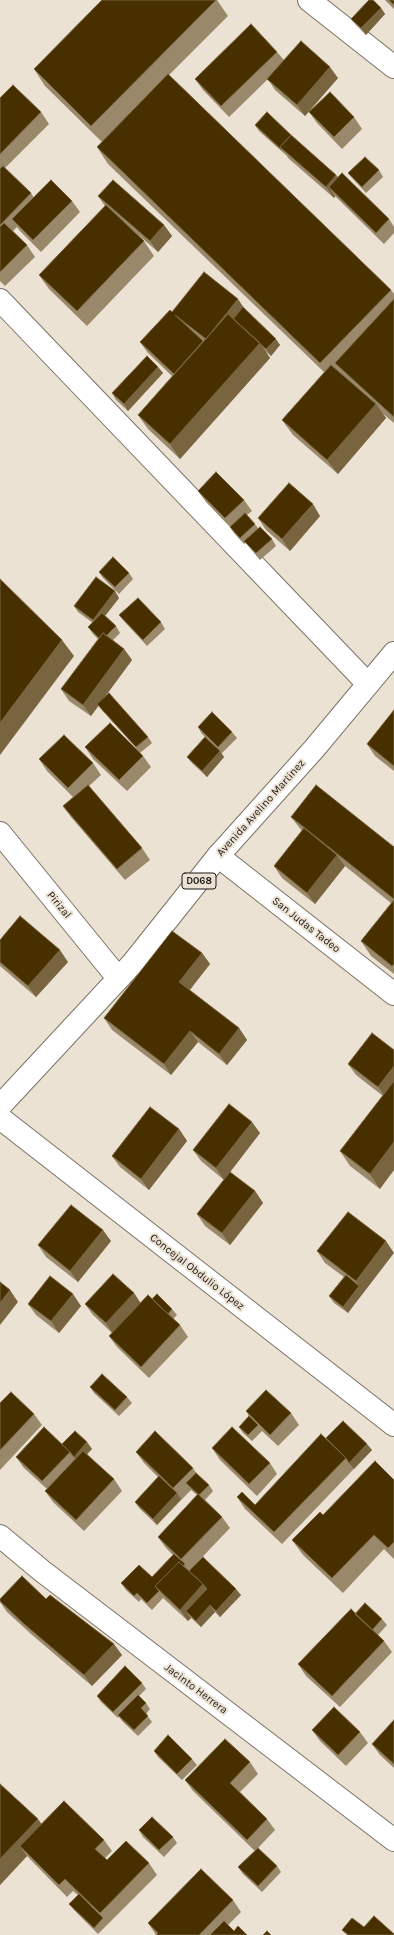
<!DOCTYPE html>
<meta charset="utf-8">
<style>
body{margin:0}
canvas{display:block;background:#ebe2d4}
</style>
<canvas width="394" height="1935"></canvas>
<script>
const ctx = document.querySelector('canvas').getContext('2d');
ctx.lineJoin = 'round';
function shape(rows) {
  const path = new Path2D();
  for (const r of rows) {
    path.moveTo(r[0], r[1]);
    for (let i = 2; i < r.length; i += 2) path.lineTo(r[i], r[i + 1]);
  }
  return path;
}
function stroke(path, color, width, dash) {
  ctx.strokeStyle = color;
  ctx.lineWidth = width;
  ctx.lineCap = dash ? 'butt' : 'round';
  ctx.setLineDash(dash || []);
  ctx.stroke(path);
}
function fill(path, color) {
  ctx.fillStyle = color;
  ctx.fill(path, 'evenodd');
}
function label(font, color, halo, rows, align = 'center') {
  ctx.font = font + ' Karla,sans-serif';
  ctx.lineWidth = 4;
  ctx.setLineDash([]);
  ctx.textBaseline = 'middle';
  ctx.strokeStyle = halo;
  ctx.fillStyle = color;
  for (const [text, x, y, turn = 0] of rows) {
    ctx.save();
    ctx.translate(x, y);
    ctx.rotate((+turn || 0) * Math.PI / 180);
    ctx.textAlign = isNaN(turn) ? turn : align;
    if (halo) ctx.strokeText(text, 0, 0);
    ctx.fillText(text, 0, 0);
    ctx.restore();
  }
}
const minor = shape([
 [309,0,394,67],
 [0,300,368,684],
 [0,833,118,978],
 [218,856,394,994],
 [0,1536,42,1571,394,1840]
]);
const tertiary = shape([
 [0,1118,394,1425]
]);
const primary = shape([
 [0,1106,132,964,218,856,314,749,394,653]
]);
stroke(minor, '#7b7366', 24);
stroke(tertiary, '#7b7366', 24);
stroke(primary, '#7b7366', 24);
stroke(minor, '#fff', 22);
stroke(tertiary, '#fff', 22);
stroke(primary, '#fff', 22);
fill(shape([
 [102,0,217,0,228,16,169,75,391,290,394,294,394,423,382,413,386,418,338,474,293,435,282,420,324,372,108,164,97,147,102,142,45,86,34,69],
 [385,0,394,0,394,9],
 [381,8,385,14,366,35,356,25,351,19],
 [277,52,284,60,338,78,305,116,275,90,268,79,229,117,203,90,195,79],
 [0,98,41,112,49,124,5,168,31,193,34,198,72,201,80,212,41,252,20,231,17,227,13,231,27,245,35,257,5,286,0,281],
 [309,112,354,117,362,129,342,149,317,123],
 [255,125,293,137,338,177,389,219,394,227,394,233,384,244,335,196,334,198,288,158,287,156,259,131],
 [379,170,383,177,366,193,353,179,348,173],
 [98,196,164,225,172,236,158,252,128,226,144,241,154,256,87,326,49,289,39,275,105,206],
 [246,310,280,345,271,356,266,352,270,358,180,459,148,429,138,415,172,376,148,353,140,342,172,312],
 [158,367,163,373,128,411,116,400,112,393],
 [198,491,244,500,252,511,247,515,258,528,272,539,276,546,260,560,249,547,246,543,244,544,234,533,230,527,206,502],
 [320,516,290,551,266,530,258,518],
 [99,572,129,573,133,579,119,594,103,578],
 [119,598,105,616,116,626,120,633,113,640,124,649,132,660,105,696,148,737,152,743,140,753,143,756,151,767,127,791,93,759,85,747,136,748,102,710,99,705,91,716,69,701,61,689,98,639,93,634,88,627,93,623,78,612,74,606],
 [119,615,161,622,165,629,147,646,124,621],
 [394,710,394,771,375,756,367,744],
 [198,727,232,732,237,738,222,753,220,752,224,757,207,777,192,763,187,757,217,748,202,734],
 [39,759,93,763,101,775,89,786,142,848,150,860,125,880,71,817,63,806,73,797,47,771],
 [291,817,394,847,394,974,371,956,361,941,391,903,345,866,315,904,282,878,274,866,302,831],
 [0,940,68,962,36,997,0,966],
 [202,953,210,964,190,990,239,1028,247,1040,227,1065,198,1042,171,1075,112,1030,104,1018],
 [394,1050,380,1189,350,1166,340,1151,383,1096,356,1075,348,1064],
 [179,1129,187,1141,149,1190,120,1167,112,1156],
 [260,1133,230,1172,255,1191,263,1203,230,1245,205,1226,197,1214,224,1180,201,1161,193,1150],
 [111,1241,78,1282,46,1257,38,1245],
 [386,1241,348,1313,334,1303,329,1296,344,1277,325,1263,317,1251],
 [134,1293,140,1303,152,1299,172,1309,177,1315,173,1319,180,1325,188,1337,149,1378,117,1347,109,1336,112,1333,93,1315,85,1304],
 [28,1304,81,1306,59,1333,36,1315],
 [90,1387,127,1397,132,1403,119,1416,94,1393],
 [0,1403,34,1414,42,1425,0,1470],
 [246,1411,291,1413,299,1425,278,1446,262,1431,252,1441,243,1433,239,1427,249,1416],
 [326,1438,372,1450,282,1544,245,1509,237,1497,255,1505],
 [62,1444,92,1449,87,1454,114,1479,122,1491,84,1531,53,1502,45,1491,47,1489,24,1468,16,1457],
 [212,1448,270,1463,277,1474,257,1496,220,1460],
 [136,1452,193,1468,196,1473,209,1485,213,1491,205,1500,222,1517,230,1528,189,1571,241,1595,220,1617,215,1612,201,1627,191,1618,188,1621,163,1598,152,1610,141,1599,139,1602,126,1590,121,1583,152,1577,173,1555,166,1548,158,1537,197,1495,191,1490,157,1525,139,1508,135,1502,158,1477,144,1463],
 [394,1480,394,1559,384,1549,343,1593,303,1555,292,1540,323,1515],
 [0,1599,46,1599,122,1655,92,1686,31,1634,7,1612,0,1602],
 [355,1614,382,1619,387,1625,378,1635,384,1641,392,1652,340,1707,306,1676,298,1664],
 [142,1683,146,1689,139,1696,146,1703,150,1709,146,1714,152,1722,138,1736,123,1722,119,1717,118,1718,101,1702,97,1696],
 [394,1720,394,1768,380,1755,372,1744],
 [312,1730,360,1732,368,1743,346,1766,320,1741],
 [154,1751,192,1759,197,1765,182,1780,158,1757],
 [250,1762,258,1774,240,1792,267,1819,275,1830,258,1848,277,1866,281,1872,262,1892,243,1874,238,1867,255,1851,193,1791,185,1780],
 [0,1784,41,1824,104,1840,112,1851,105,1858,107,1860,149,1863,157,1875,98,1934,74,1910,69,1904,78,1895,73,1891,67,1897,27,1856,0,1885],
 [139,1830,173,1837,177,1843,164,1857,143,1837],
 [233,1900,241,1912,228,1925,234,1931,247,1935,156,1935,148,1923]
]), '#99886a');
fill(shape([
 [381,8,385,14,366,35,361,28],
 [330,67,338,78,305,116,297,105],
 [336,175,344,187,329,187,335,196,334,198,326,187],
 [164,225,172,236,158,252,150,241],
 [238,299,246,311,206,339],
 [276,339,280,345,271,356,266,349],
 [260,343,270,358,180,459,170,444],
 [158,367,163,373,128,411,124,404],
 [376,404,386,418,338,474,327,460],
 [313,504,320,516,290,551,282,539],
 [115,591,119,598,97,626,93,620],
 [62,640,74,656,0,755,0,723],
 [124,649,132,660,91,716,83,705],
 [220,751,224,757,207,777,202,771],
 [337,855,345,866,315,904,307,893],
 [60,950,68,962,36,997,28,986],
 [202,953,210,964,187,993,179,982],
 [239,1028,247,1040,227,1065,219,1054],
 [190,1031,198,1042,171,1075,164,1064],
 [394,1066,394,1087,386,1098,378,1087],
 [252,1122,260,1133,224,1180,216,1168],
 [179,1129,187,1141,149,1190,141,1179],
 [394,1142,394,1170,380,1189,370,1174],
 [255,1191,263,1203,230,1245,222,1233],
 [103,1230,111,1241,78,1282,70,1271],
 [386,1241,394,1253,348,1313,343,1307,359,1286,356,1281],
 [10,1290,18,1302,0,1325,0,1303],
 [134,1293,142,1305,114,1335,106,1323],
 [73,1294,81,1306,59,1333,51,1321],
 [87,1442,92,1449,78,1463,74,1457],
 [367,1444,372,1450,354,1469,349,1463],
 [177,1493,181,1499,157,1525,153,1519],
 [203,1584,211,1596,186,1611,191,1618,188,1621,180,1610],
 [236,1589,241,1595,220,1617,216,1611],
 [210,1605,215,1612,201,1627,196,1621],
 [114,1644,122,1655,92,1686,84,1675],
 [38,1819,48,1833,20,1846,27,1856,0,1885,0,1859]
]), '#786540');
const building = shape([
 [102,0,216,0,91,126,34,69,102,0],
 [369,0,373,0,381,8,361,28,351,19,369,0],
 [389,0,394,0,394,5,389,0],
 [251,24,277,52,221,106,195,79,251,24],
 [301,41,330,67,297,105,267,79,301,41],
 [168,74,391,290,320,363,97,147,168,74],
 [13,85,41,112,0,154,0,98,13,85],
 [330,92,354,117,334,137,309,112,330,92],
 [267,112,293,137,291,135,280,147,282,150,255,125,267,112],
 [291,135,336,175,326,187,280,147,291,135],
 [365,157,379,170,362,187,348,173,365,157],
 [3,166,31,193,0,225,0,169,3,166],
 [342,173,389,219,376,233,329,187,342,173],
 [51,180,72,201,33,240,12,219,51,180],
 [113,180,164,225,150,241,98,196,113,180],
 [106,205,144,241,77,311,39,275,106,205],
 [4,223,27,245,0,272,0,227,4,223],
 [204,272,238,299,206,339,175,315,203,341,174,374,140,342,170,310,172,312,204,272],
 [394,299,394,417,335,363,394,299],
 [243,307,276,339,266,349,233,319,243,307],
 [228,314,260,343,170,444,138,415,228,314],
 [147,356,158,367,124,404,112,393,147,356],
 [331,365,376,404,327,460,282,420,331,365],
 [216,472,244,500,225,518,198,491,216,472],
 [289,483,313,504,282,539,258,518,289,483],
 [245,513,255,524,240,538,230,527,245,513],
 [260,527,272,539,256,553,244,541,260,527],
 [113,557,129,573,115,587,99,572,113,557],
 [96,577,115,591,93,620,74,606,96,577],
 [0,579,62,640,0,723,0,579],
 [138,598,161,622,143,640,119,615,138,598],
 [102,613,116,626,106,636,103,633,99,638,88,627,102,613],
 [103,633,124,649,83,705,61,689,103,633],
 [109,693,148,737,136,747,97,704,109,693],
 [394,710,394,766,367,744,394,710],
 [212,712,232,732,218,747,198,727,212,712],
 [110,723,143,756,119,780,85,747,110,723],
 [64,735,93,763,68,788,39,759,64,735],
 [205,737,220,751,202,771,187,757,205,737],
 [88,785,142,848,117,869,63,806,88,785],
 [316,785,394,847,394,899,291,817,316,785],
 [304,828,337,855,307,893,274,866,304,828],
 [394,900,394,964,392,966,361,941,394,900],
 [20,916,60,950,28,986,0,962,0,940,20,916],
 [172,931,202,953,179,982,239,1028,219,1054,190,1031,164,1064,104,1018,172,931],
 [372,1033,394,1050,394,1066,378,1087,348,1064,372,1033],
 [394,1081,394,1142,370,1174,340,1151,394,1081],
 [229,1104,252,1122,216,1168,193,1150,229,1104],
 [150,1107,179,1129,141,1179,112,1156,150,1107],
 [230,1172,255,1191,222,1233,197,1214,230,1172],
 [71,1205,103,1230,70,1271,38,1245,71,1205],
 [348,1212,386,1241,356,1281,317,1251,348,1212],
 [113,1274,134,1293,106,1323,85,1304,113,1274],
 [346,1275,359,1286,343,1307,329,1296,346,1275],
 [50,1276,73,1294,51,1321,28,1304,50,1276],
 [0,1282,10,1290,0,1303,0,1282],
 [157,1294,172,1309,168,1314,152,1299,157,1294],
 [148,1295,180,1325,141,1367,109,1336,148,1295],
 [102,1374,127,1397,115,1410,90,1387,102,1374],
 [266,1390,291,1413,270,1435,246,1411,266,1390],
 [11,1392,34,1414,0,1450,0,1403,11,1392],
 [249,1416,258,1425,248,1435,239,1427,249,1416],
 [343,1421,367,1444,349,1463,346,1458,326,1438,343,1421],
 [44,1427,70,1452,42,1481,16,1457,44,1427],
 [232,1427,270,1463,249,1484,212,1448,232,1427],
 [75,1431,87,1442,74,1457,70,1452,62,1444,75,1431],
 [155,1431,193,1468,173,1488,136,1452,155,1431],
 [321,1434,346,1458,274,1532,237,1497,242,1492,255,1505,321,1434],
 [83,1451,114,1479,76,1520,45,1491,83,1451],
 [375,1461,394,1480,394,1542,388,1548,374,1535,332,1578,292,1540,320,1512,323,1515,375,1461],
 [196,1473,209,1485,199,1495,186,1483,196,1473],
 [159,1476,177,1493,153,1519,135,1502,159,1476],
 [198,1494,222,1517,181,1559,158,1537,198,1494],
 [174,1554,185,1564,183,1566,179,1562,155,1586,159,1591,147,1603,137,1593,134,1596,121,1583,139,1565,152,1577,174,1554],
 [203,1557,236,1589,216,1611,210,1605,196,1621,186,1611,207,1589,203,1584,189,1571,203,1557],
 [179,1562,203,1584,180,1610,155,1586,179,1562],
 [22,1576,46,1599,50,1595,114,1644,84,1675,23,1623,0,1601,0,1599,22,1576],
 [365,1603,382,1619,372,1630,355,1614,365,1603],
 [351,1609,384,1641,332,1696,298,1664,351,1609],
 [125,1666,142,1683,113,1712,97,1696,125,1666],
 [138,1695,146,1703,141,1708,148,1716,134,1730,118,1715,138,1695],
 [334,1707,360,1732,338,1755,312,1730,334,1707],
 [394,1720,394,1764,372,1744,394,1720],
 [168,1735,192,1759,177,1774,154,1751,168,1735],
 [225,1739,250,1762,230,1783,267,1819,247,1840,185,1780,225,1739],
 [0,1784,38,1819,0,1859,0,1784],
 [64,1801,104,1840,95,1849,107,1860,126,1841,149,1863,100,1913,65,1879,59,1885,20,1846,64,1801],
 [152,1817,173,1837,159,1850,139,1830,152,1817],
 [258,1848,277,1866,258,1886,238,1867,258,1848],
 [201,1869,233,1900,199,1935,156,1935,158,1933,148,1923,201,1869],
 [79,1894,103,1918,94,1928,69,1904,79,1894],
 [374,1916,394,1934,394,1935,348,1935,342,1930,352,1918,364,1927,374,1916],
 [224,1921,234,1931,238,1926,247,1935,210,1935,224,1921],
 [267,1931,271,1935,263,1935,267,1931]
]);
fill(building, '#472f00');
stroke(building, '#786540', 1);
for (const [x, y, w] of [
 [199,881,34]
]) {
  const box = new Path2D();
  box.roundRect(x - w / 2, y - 8, w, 16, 3);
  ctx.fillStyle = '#ebe2d4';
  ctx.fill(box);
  stroke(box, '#1a1612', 1);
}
label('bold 10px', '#1a1612', null, [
 ["D068",199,881]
]);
label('11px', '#1a1612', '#ebe2d4', [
 ["Avenida Avelino Martinez",261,808,-48],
 ["Pirizal",59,905,51],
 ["San Judas Tadeo",306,925,38],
 ["Concejal Obdulio López",197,1272,38],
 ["Jacinto Herrera",196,1689,37]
]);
</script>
